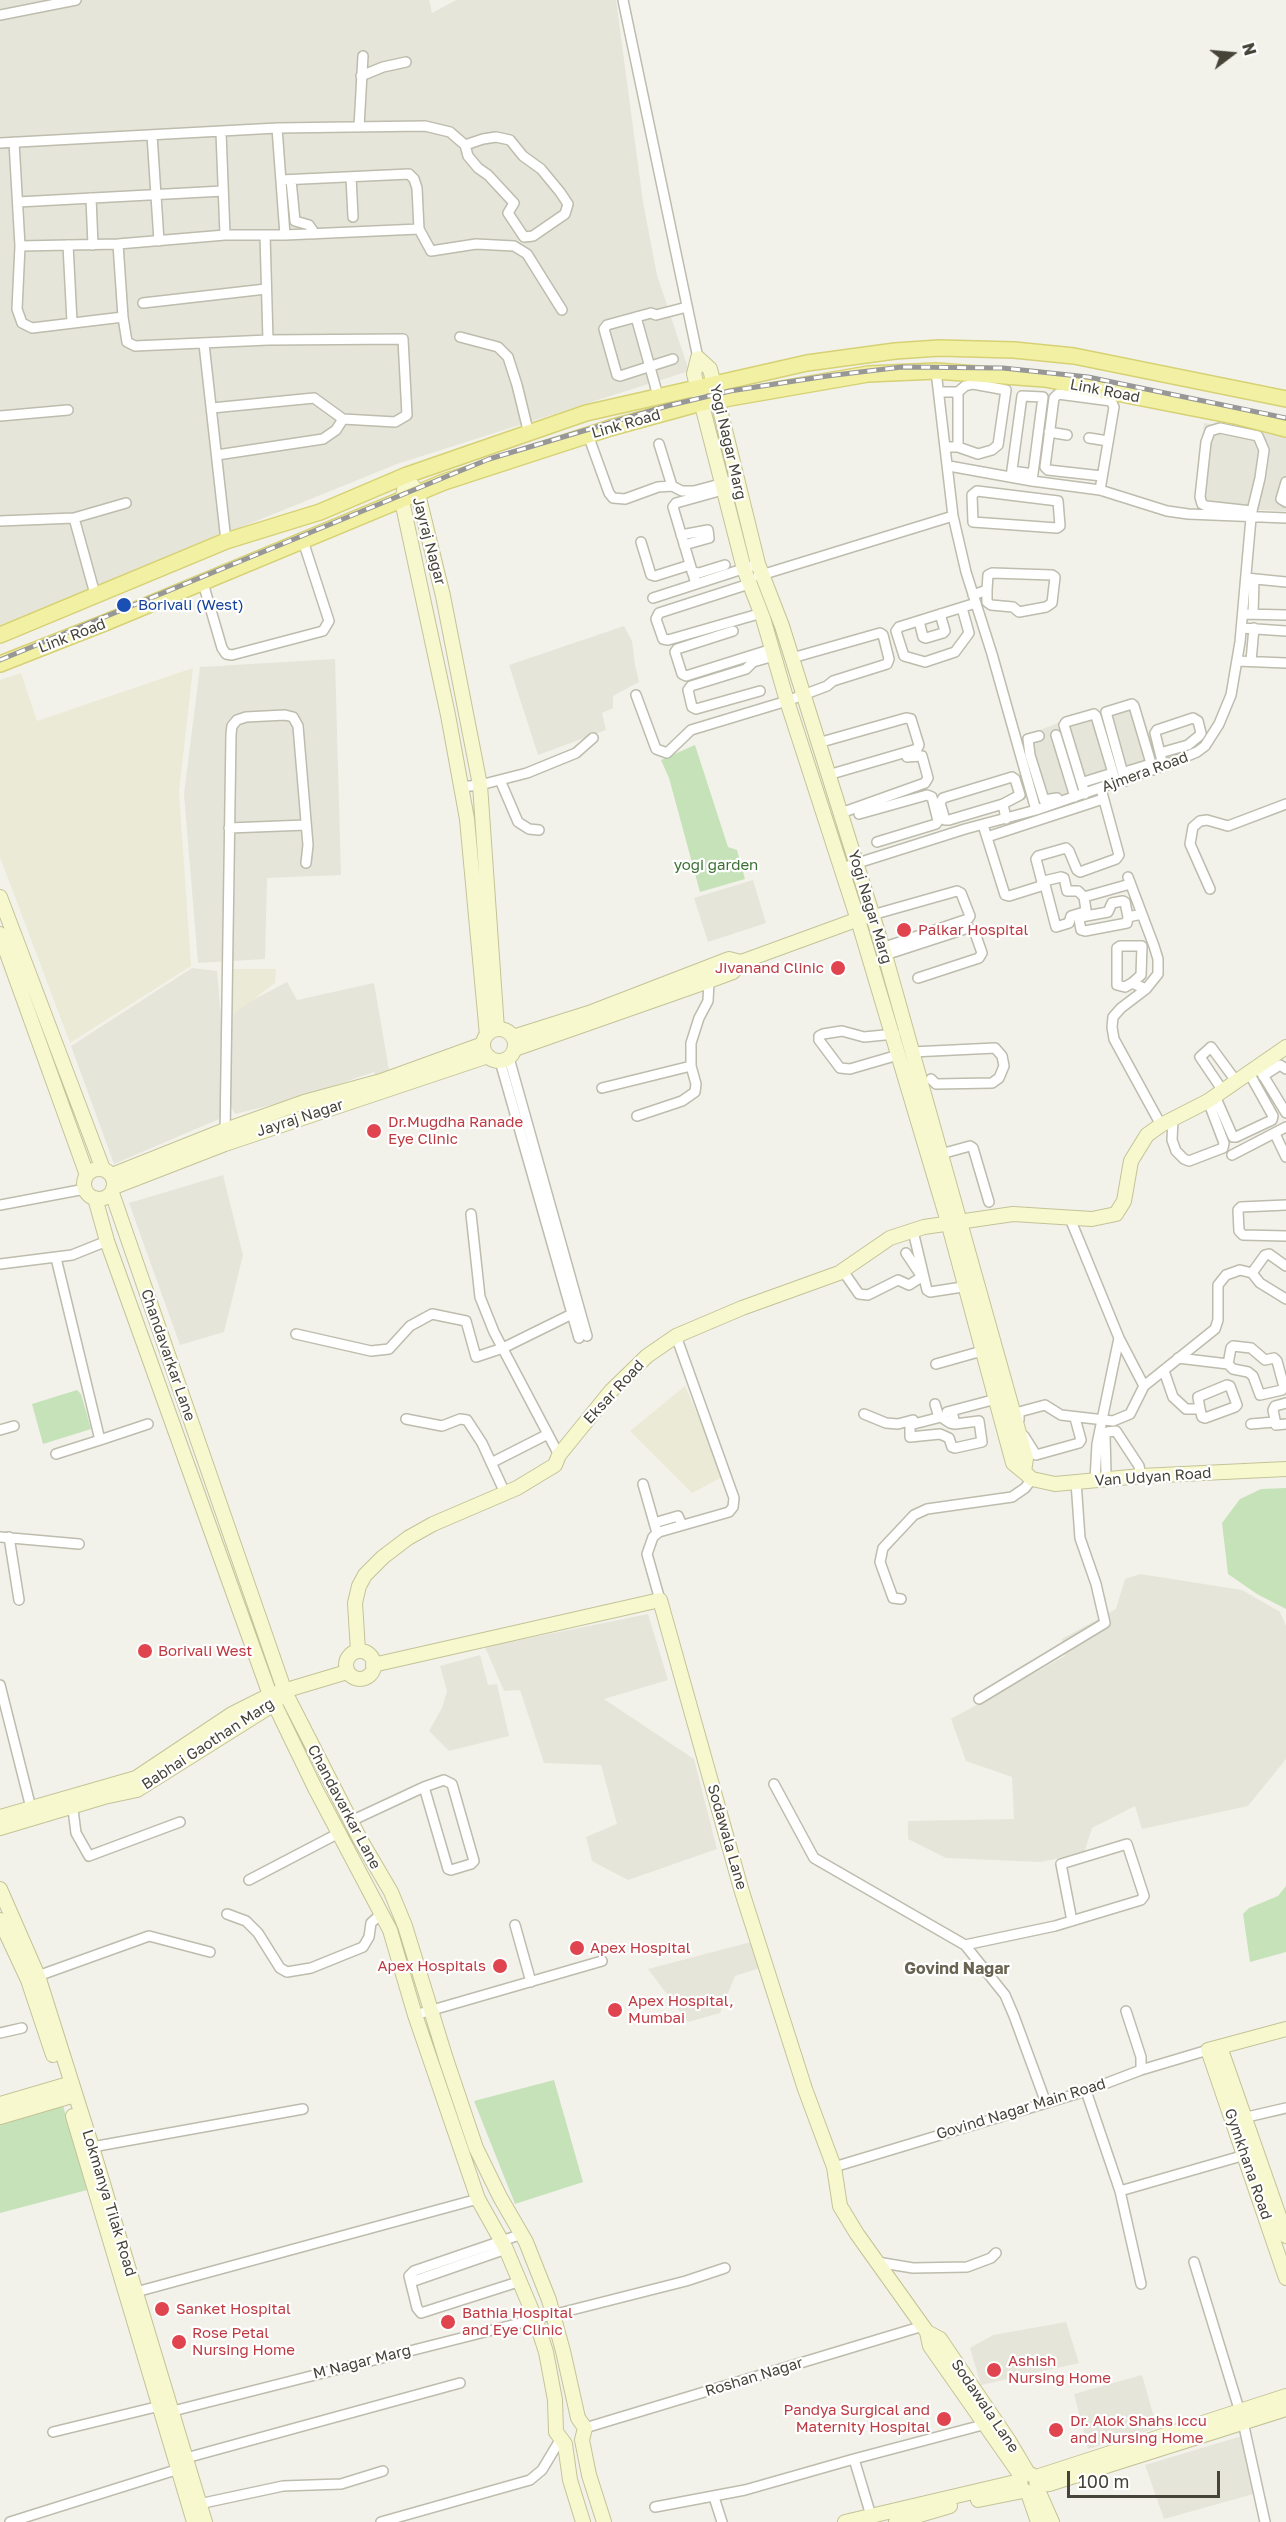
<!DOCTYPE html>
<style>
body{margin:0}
#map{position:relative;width:1286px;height:2522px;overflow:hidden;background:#f3f2ea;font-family:"Golos Text",sans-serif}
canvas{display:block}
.north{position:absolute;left:1202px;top:24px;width:60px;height:60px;-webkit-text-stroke:4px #fff;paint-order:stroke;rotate:74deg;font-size:16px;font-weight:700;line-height:24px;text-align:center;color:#464439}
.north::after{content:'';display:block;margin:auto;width:21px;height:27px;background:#464439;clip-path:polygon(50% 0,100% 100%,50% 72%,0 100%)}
.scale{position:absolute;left:1067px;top:2471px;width:153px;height:27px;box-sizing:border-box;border:3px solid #464439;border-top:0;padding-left:8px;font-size:18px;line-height:21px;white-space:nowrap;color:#464439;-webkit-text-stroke:4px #fff;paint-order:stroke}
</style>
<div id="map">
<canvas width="1286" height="2522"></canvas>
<div class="north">N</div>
<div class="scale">100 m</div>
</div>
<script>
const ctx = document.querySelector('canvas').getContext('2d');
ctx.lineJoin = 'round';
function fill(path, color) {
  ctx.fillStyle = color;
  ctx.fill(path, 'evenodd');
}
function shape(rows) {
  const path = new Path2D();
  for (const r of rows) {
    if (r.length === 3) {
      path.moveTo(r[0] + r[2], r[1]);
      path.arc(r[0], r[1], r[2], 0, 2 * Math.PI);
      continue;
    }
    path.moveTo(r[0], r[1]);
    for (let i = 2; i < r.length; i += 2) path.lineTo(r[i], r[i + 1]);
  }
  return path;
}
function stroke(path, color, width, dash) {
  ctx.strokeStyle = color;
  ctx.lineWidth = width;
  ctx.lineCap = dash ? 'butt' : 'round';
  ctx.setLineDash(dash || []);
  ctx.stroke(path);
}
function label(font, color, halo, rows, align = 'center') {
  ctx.font = font + ' "Golos Text",sans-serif';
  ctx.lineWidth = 4.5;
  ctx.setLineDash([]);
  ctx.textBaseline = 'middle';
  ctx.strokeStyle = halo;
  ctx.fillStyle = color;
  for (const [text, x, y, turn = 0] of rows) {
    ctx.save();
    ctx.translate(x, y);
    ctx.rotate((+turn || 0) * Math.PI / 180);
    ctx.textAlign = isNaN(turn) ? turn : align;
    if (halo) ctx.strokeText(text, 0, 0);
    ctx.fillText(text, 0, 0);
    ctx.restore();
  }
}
fill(shape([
 [0,0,429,0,432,13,456,0,616,0,643,202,657,275,689,371,397,464,0,625],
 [1204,423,1286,437,1286,511,1197,507],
 [624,626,632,641,635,665,639,682,613,696,613,708,602,713,606,730,538,755,509,665],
 [335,659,341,875,267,878,265,959,198,963,184,794,200,667],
 [1138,700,1159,765,1042,804,1022,737,1058,723],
 [753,880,766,923,708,942,694,898],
 [192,968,217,971,224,1048,223,1112,219,1119,114,1164,71,1046],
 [287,982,297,1000,374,983,390,1076,377,1080,374,1072,295,1099,235,1114,228,1100,226,1014],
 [223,1175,243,1255,224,1332,180,1345,129,1203],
 [1140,1574,1242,1590,1280,1612,1286,1626,1286,1759,1248,1806,1142,1829,1135,1806,1092,1828,1084,1853,1040,1862,946,1858,908,1839,908,1821,1014,1819,1012,1777,966,1761,951,1719,1065,1656,1062,1639,1116,1609,1125,1579],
 [648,1614,668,1680,604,1699,694,1759,717,1849,628,1880,592,1861,586,1837,617,1824,601,1765,544,1763,520,1690,504,1691,485,1647],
 [480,1655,488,1685,497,1684,509,1736,449,1751,429,1731,442,1708,447,1691,440,1666],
 [755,1941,763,1967,735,1976,720,2013,688,2022,648,1969],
 [1066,2322,1079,2363,981,2385,970,2348,993,2335],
 [1142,2375,1157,2428,1088,2449,1074,2394],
 [1242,2436,1257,2493,1164,2519,1145,2465]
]), '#e6e5d9');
fill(shape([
 [193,668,179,792,191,966,70,1043,0,857,0,680,21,673,37,721],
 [226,969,276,969,275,983,227,1019],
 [685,1386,724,1476,692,1493,630,1431]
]), '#eaead6');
fill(shape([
 [695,745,728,847,737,850,745,879,700,892,669,778,661,760],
 [77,1390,81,1394,91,1429,43,1444,32,1404],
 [1286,1488,1286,1609,1257,1594,1228,1574,1222,1523,1240,1499,1261,1489],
 [1286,1886,1286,1952,1250,1962,1243,1914,1249,1908,1278,1896],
 [554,2080,583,2182,515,2204,474,2101],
 [62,2102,87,2190,0,2213,0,2120]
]), '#c5e2b8');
const street = shape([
 [623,0,698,358],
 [0,15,76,0],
 [361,76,383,67,406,62],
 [359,127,363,56],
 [277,128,285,235],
 [221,132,225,235],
 [152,135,159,241],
 [14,142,20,246,118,244,225,235,285,235,419,229,431,251,476,244,514,246,527,254,562,310],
 [0,143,277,128,425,126,450,132,465,145,483,139,496,137,510,140,523,156,541,169,560,192,568,204,565,214,533,236,524,237,508,213,514,203,488,175,478,168,468,156,465,145],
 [351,177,353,217],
 [281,180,409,174,414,179,417,188,419,229],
 [291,180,295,221,309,225,315,234],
 [91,198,93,245],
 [18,202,223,191],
 [118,244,123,317,127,342,135,346,268,340,265,235],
 [68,245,72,322],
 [20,246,17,309,22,323,32,328,123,317],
 [143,303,266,289],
 [636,317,658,396],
 [460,337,498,347,508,357,517,385,529,434],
 [204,344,226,541],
 [673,359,620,376,617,375,604,329,607,325,651,313,656,315,687,307],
 [936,371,953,516,966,572,992,654,1036,810],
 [939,392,958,392,965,386,973,384,1006,390,998,445,992,450,978,454,958,447,946,447],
 [958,392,958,447],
 [212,408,314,398,343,419,395,422,407,415,403,339,268,340],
 [0,416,68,410],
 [1049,432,1067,435],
 [588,435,609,493,613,498,625,499,658,487,672,486,682,491,694,491,735,480],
 [1089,438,1108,441],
 [659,444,672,486],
 [217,455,323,439,336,430,343,419],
 [949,466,1032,481,1100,490,1167,511,1188,514,1286,518],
 [1012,471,1033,474],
 [1011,477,1022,396,1043,397,1032,481],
 [1286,482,1281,499,1286,502],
 [1100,490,1114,407,1111,401,1058,394,1054,398,1045,467,1048,470,1102,476],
 [977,491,1058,501,1060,526,1057,528,973,522,972,495,977,491],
 [74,518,95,594],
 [0,521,74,518,126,503],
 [681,535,708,530,709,538,684,545],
 [641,542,651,575,655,576,690,565],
 [692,572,699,573,725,565],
 [758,576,953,516],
 [1246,578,1286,582],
 [203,583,222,648,226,654,232,655,323,631,329,621,303,541],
 [696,584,673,507,676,503,737,486],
 [749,584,659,613,656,619,663,639,668,640,762,613],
 [973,595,987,590,988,575,992,573,1052,575,1055,577,1052,603,1046,607,1019,612,1013,607,991,605,987,602,987,590],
 [653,598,758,564],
 [962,608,969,633,955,652,925,662,904,656,896,631,899,627,976,603],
 [1243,614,1286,615],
 [1253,614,1254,579],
 [919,621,923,637,926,638,943,633,945,631,940,614],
 [1242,628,1286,631],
 [733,631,677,649,675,652,682,674,686,676,772,649],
 [1237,661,1286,663],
 [1251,661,1254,628],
 [760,691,696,709,692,707,688,690,691,686,746,669,753,662,774,656],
 [636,695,656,749,667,753,691,730,787,701,827,686,833,681,887,664,889,659,883,635,880,633,792,658],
 [1056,735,1075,797],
 [1039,736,1028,739,1030,755,1044,800,1057,798],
 [818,743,906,718,911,719,919,745,917,749,828,775],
 [1160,753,1188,745,1199,736,1201,733,1198,721,1193,718,1157,730,1155,733,1160,753,1163,766],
 [1128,771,1151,764],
 [500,780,518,822,529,829,539,830],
 [1087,781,1113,773],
 [1125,781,1106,712,1132,704,1134,706,1153,770],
 [460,787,480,785,527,773,576,753,593,738],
 [1085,794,1064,725,1066,722,1094,714,1096,716,1116,783],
 [1003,804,949,820,945,820,940,803,943,798,1012,777,1015,779,1020,795,1003,804,1006,819],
 [841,813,925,783,928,778,922,756,907,757],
 [859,814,927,795,932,797,938,821,936,824,877,842],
 [983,825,1005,895,1009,896,1041,886,1042,882,1036,859,1038,856,1066,848,1069,851,1077,870,1080,872,1116,859,1119,855,1101,789],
 [229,828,306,825],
 [987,837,1103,799],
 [842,868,965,829,1036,810,1163,766,1197,752,1205,746,1219,724,1231,695,1240,642,1251,518,1252,513,1252,511,1260,478,1264,450,1258,436,1220,428,1210,431,1206,442,1200,497,1202,504,1206,506,1252,511],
 [1128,877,1154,946,1158,959,1158,974,1146,989,1121,1008,1113,1017,1112,1027,1114,1039,1161,1125],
 [1210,889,1190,844,1193,827,1200,821,1207,820,1228,826,1286,804],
 [1084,897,1086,910,1084,912,1071,916,1069,923,1056,927,1044,881,1061,877,1064,878,1067,891,1078,891,1084,897,1130,884],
 [872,915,957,891,961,893,970,916,968,919,882,948],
 [1128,917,1125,902,1123,901,1112,903,1108,912,1081,917,1079,919,1081,930,1085,931,1127,923,1128,917,1142,914],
 [885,955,968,928,974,930,982,953,979,958,918,978],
 [1132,983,1141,975,1142,946,1120,946,1117,948,1117,985,1125,987,1132,983,1146,989],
 [895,1034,864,1037,842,1031,823,1034,819,1036,819,1040,840,1068,850,1069,898,1055],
 [912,1052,995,1048,1002,1056,1004,1066,999,1078,992,1083,936,1084,931,1079],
 [509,1058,587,1336],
 [500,1061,579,1338],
 [1258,1067,1286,1113],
 [1263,1076,1280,1065,1286,1069],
 [602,1088,691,1066],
 [1223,1091,1200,1057,1211,1047,1236,1081],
 [1215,1096,1233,1137,1236,1137,1272,1120,1273,1116,1249,1073],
 [637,1116,682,1101,695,1092,696,1084,691,1066,691,1043,699,1018,708,1001,709,981],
 [1173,1119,1172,1140,1176,1151,1184,1159,1189,1161,1223,1148,1224,1143,1208,1101],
 [1275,1134,1286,1157],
 [225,1135,231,734,232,726,237,720,246,717,285,715,293,717,298,726,308,845,306,863],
 [941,1154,970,1146,973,1148,989,1202],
 [1232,1155,1286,1127],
 [0,1205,85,1189],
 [1286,1205,1241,1207,1238,1210,1239,1231,1243,1235,1286,1236],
 [471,1214,480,1297,494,1332,559,1455],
 [1069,1216,1119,1338,1144,1386,1215,1329,1218,1320,1218,1285,1226,1275,1240,1270,1252,1273,1260,1283,1286,1299],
 [913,1231,927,1290,930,1292,969,1286],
 [56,1258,100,1440,56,1454],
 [0,1264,72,1255,107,1241],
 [843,1271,859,1294,868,1295,898,1280,909,1285,920,1278,920,1274,906,1253],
 [1252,1273,1265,1255,1269,1254,1286,1266],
 [296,1334,371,1351,389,1349,410,1326,432,1314,466,1321,476,1357,503,1348,572,1314],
 [1178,1358,1228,1364,1233,1369,1248,1372,1253,1376,1260,1395,1282,1390,1284,1387,1277,1361,1274,1358,1265,1360,1251,1348,1233,1346,1231,1348,1228,1364],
 [936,1364,982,1351],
 [1164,1371,1173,1397,1186,1409,1200,1409,1202,1417,1205,1418,1235,1407,1237,1405,1230,1386,1227,1385,1198,1397,1200,1409],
 [1286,1403,1275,1406,1273,1410,1276,1425,1286,1424],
 [935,1404,938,1414],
 [952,1411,955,1424,979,1421,982,1442,955,1448,952,1447,949,1438,940,1434,910,1437,910,1425,941,1417,950,1423,955,1424],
 [947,1412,1000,1398],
 [864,1414,886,1423,898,1424,913,1420],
 [406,1419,442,1426,460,1419,467,1420,482,1443,505,1493],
 [1019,1420,1019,1412,1045,1405,1061,1415,1113,1421,1130,1414,1144,1386],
 [1251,1424,1274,1422],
 [0,1430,14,1426],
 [1024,1436,1036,1455,1079,1443,1081,1440,1075,1418],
 [100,1440,148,1424],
 [491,1463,548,1434],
 [1106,1474,1105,1435,1107,1432,1116,1431,1139,1466,1141,1476],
 [1095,1480,1097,1444,1119,1338],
 [643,1484,657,1533],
 [654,1523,678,1516,682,1525],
 [0,1537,79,1544],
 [9,1537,19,1600],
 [901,1599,893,1598,880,1562,883,1548,914,1515,927,1509,1012,1497,1025,1488,1032,1479],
 [660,1600,647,1554,653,1537,659,1532,729,1512,733,1507,734,1498,676,1336],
 [0,1685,31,1808],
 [979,1699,1105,1623,1096,1584,1080,1538,1076,1482],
 [774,1784,814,1858,965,1945,1005,1995,1014,2016,1046,2103],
 [72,1802,76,1833,89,1856,180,1822],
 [351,1821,424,1787,448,1869,451,1870,471,1864,474,1861,452,1784,444,1780,424,1787],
 [249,1880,339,1833],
 [227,1914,246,1921,258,1933,280,1968,287,1972,311,1968,363,1947,369,1937,371,1923,382,1913],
 [515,1925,531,1982],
 [965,1945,1055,1926,1141,1900,1144,1896,1127,1844,1061,1864,1072,1921],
 [35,1977,149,1936,210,1952],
 [1126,2011,1141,2057,1141,2070],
 [415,2015,602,1961],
 [0,2033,22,2028],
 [1086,2091,1120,2191],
 [1247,2117,1286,2108],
 [92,2147,303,2109],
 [834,2167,1086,2091,1141,2070,1208,2050],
 [877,2262,913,2268,967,2267,991,2258,996,2253],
 [1194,2262,1243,2422,1265,2522],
 [521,2281,421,2313,417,2308,409,2276,414,2271,522,2234],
 [411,2282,506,2249],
 [1141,2284,1120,2191,1245,2155],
 [136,2292,478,2199],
 [173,2411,686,2281,725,2268],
 [585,2428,923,2326],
 [53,2432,160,2406],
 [186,2458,460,2383],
 [854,2459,872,2519],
 [714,2497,722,2522],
 [199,2504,283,2486,341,2484,383,2471],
 [655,2507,745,2490,854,2459,990,2423],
 [10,2522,182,2468],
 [381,2522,530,2480,542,2470,560,2440]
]);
const secondary = shape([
 [407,475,402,501,448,715,467,819,487,1035],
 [412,485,418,494,443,596,480,785,497,1029],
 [0,897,103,1169],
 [0,934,87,1175],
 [499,1045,16],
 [513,1037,589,1013,729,959,741,962],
 [515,1049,709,981,733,972,741,962,867,916],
 [99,1184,15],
 [112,1175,225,1130,304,1102,381,1081,483,1044],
 [114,1187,225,1144,488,1056],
 [112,1193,285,1692,360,1839,391,1892,405,1926,446,2059,476,2148,500,2197,526,2242,549,2300,563,2351,578,2418,585,2428,582,2440,589,2475,604,2522],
 [95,1198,107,1241,270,1695,315,1788,390,1930,415,2015,478,2199,506,2249,535,2318,546,2352,555,2400,556,2432,565,2444,570,2480,583,2522],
 [1024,1472,1026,1458,885,955,782,626,758,564,710,369,698,358,694,374,744,569,763,618,787,701,858,920,948,1222,1013,1463,1024,1472,1032,1479,1055,1484,1141,1476,1286,1469],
 [358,1651,355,1603,359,1586,365,1575,383,1557,408,1538,433,1524,517,1488,555,1465,559,1455,611,1391,647,1356,676,1336,742,1308,839,1273,890,1238,924,1227,1013,1214,1092,1219,1116,1214,1124,1201,1131,1161,1147,1135,1161,1125,1208,1101,1286,1047],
 [360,1665,14],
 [373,1665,660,1600,742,1892,805,2089,834,2167,840,2206,857,2234,927,2332,940,2339,1009,2441,1028,2473,1036,2477,1037,2488,1052,2522],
 [0,1817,136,1778,232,1714,270,1695,347,1672],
 [0,1828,104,1797,137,1790,274,1704,279,1698],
 [0,1889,38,1976,92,2147,205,2522],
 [0,1920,28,1980,53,2055],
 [1286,2029,1208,2050,1286,2278],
 [1220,2047,1286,2236],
 [0,2104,72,2083],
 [73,2116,194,2522],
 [0,2117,75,2095],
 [927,2332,930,2346,1021,2476,1020,2487,1028,2493,1038,2522],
 [1036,2477,1286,2396],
 [1038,2485,1049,2484,1286,2409],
 [978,2500,1023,2491],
 [845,2522,1020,2481],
 [896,2522,950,2506]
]);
const primary = shape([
 [0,635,226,541,320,512,407,475,586,413,807,363,895,351,939,348,1014,350,1074,356,1286,399],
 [0,664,107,622,444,482,610,428,701,403,868,374,936,371,1045,379,1239,417,1286,429]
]);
stroke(street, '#bdbcad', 12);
stroke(secondary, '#c4c398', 16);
stroke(primary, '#d6d175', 18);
stroke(street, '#fff', 9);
stroke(secondary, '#f8f8cf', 14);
stroke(primary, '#f2f0a3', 15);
const rail = shape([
 [0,660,489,459,667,406,730,391,827,376,902,367,1003,368,1088,377,1286,418]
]);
stroke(rail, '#979797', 5);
stroke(rail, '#fff', 3, [9]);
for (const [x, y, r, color] of [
 [124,605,8,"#1a4fb4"],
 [904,930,8,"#e0444e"],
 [838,968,8,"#e0444e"],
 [374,1131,8,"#e0444e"],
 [145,1651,8,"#e0444e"],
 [577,1948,8,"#e0444e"],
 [500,1966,8,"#e0444e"],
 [615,2010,8,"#e0444e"],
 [162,2309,8,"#e0444e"],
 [448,2322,8,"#e0444e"],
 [179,2342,8,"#e0444e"],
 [994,2370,8,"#e0444e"],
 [944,2419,8,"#e0444e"],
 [1056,2430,8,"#e0444e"]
]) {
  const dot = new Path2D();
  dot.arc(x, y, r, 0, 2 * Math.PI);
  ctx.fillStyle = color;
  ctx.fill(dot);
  stroke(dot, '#fff', 2);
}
label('15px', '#464439', '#fff', [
 ["Link Road",1105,391,11],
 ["Link Road",626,424,-16],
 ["Yogi Nagar Marg",728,442,77],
 ["Jayraj Nagar",429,541,75],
 ["Link Road",72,636,-21],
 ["Ajmera Road",1145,772,-20],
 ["Yogi Nagar Marg",870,907,73],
 ["Jayraj Nagar",300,1118,-18],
 ["Chandavarkar Lane",168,1355,71],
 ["Eksar Road",614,1392,-47],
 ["Van Udyan Road",1153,1477,-4],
 ["Babhai Gaothan Marg",208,1744,-33],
 ["Chandavarkar Lane",344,1807,62],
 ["Sodawala Lane",727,1837,74],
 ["Govind Nagar Main Road",1021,2109,-17],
 ["Gymkhana Road",1248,2164,71],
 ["Lokmanya Tilak Road",109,2203,73],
 ["M Nagar Marg",362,2362,-14],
 ["Roshan Nagar",754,2377,-17],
 ["Sodawala Lane",985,2406,56]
]);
label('15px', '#164399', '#fff', [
 ["Borivali (West)",138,605]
], 'left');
label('15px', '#3b7133', '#fff', [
 ["yogi garden",716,865]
]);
label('15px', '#be3a42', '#fff', [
 ["Palkar Hospital",918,930],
 ["Jivanand Clinic",824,968,"right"],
 ["Dr.Mugdha Ranade",388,1122],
 ["Eye Clinic",388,1139],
 ["Borivali West",158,1651],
 ["Apex Hospital",590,1948],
 ["Apex Hospitals",486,1966,"right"],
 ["Apex Hospital,",628,2001],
 ["Mumbai",628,2018],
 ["Sanket Hospital",176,2309],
 ["Bathia Hospital",462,2313],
 ["and Eye Clinic",462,2330],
 ["Rose Petal",192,2333],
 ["Nursing Home",192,2350],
 ["Ashish",1008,2361],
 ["Nursing Home",1008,2378],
 ["Pandya Surgical and",930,2410,"right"],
 ["Maternity Hospital",930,2427,"right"],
 ["Dr. Alok Shahs Iccu",1070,2421],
 ["and Nursing Home",1070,2438]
], 'left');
label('bold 16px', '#686451', '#fff', [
 ["Govind Nagar",957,1969]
]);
</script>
